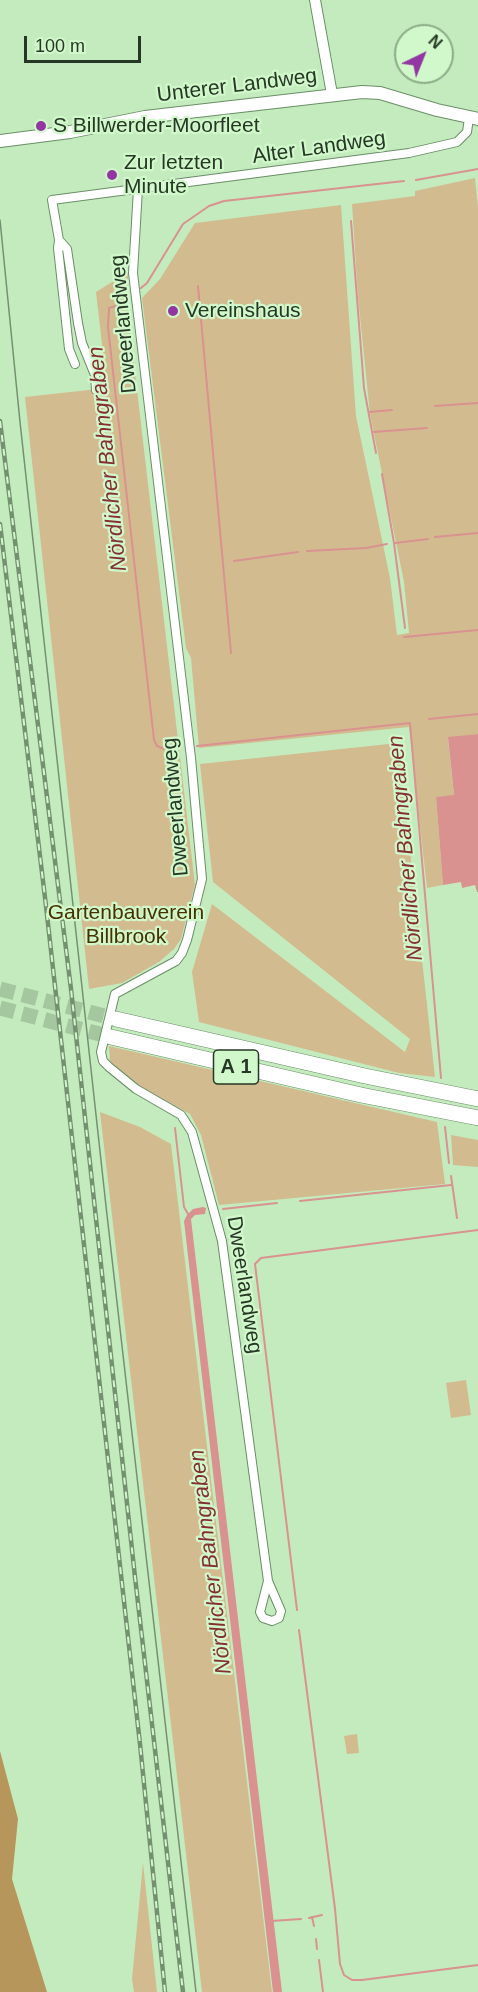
<!DOCTYPE html>
<meta charset="utf-8">
<style>
body{margin:0}
#map{position:relative;width:478px;height:1992px;overflow:hidden;background:#c4ebbe;font-family:Arial,sans-serif}
canvas{display:block}
.north{position:absolute;left:394px;top:24px;width:60px;height:60px;box-sizing:border-box;background:#d1f8cb;border:2px solid #8dab89;border-radius:50%;rotate:43deg;font-size:16px;font-weight:700;line-height:24px;text-align:center;color:#273725}
.north::after{content:'';display:block;margin:auto;width:21px;height:27px;background:#9236a1;clip-path:polygon(50% 0,100% 100%,50% 72%,0 100%)}
.scale{position:absolute;left:24px;top:36px;width:117px;height:27px;box-sizing:border-box;border:3px solid #273725;border-top:0;padding-left:8px;font-size:18px;line-height:21px;white-space:nowrap;color:#273725;-webkit-text-stroke:4px #d1f8cb;paint-order:stroke}
</style>
<div id="map">
<canvas width="478" height="1992"></canvas>
<div class="north">N</div>
<div class="scale">100 m</div>
</div>
<script>
const ctx = document.querySelector('canvas').getContext('2d');
ctx.lineJoin = 'round';
function fill(path, color) {
  ctx.fillStyle = color;
  ctx.fill(path, 'evenodd');
}
function shape(rows) {
  const path = new Path2D();
  for (const r of rows) {
    path.moveTo(r[0], r[1]);
    for (let i = 2; i < r.length; i += 2) path.lineTo(r[i], r[i + 1]);
  }
  return path;
}
function stroke(path, color, width, dash) {
  ctx.strokeStyle = color;
  ctx.lineWidth = width;
  ctx.lineCap = dash ? 'butt' : 'round';
  ctx.setLineDash(dash || []);
  ctx.stroke(path);
}
function label(font, color, halo, rows, align = 'center') {
  ctx.font = font + ' Arial,sans-serif';
  ctx.lineWidth = 4.5;
  ctx.setLineDash([]);
  ctx.textBaseline = 'middle';
  ctx.strokeStyle = halo;
  ctx.fillStyle = color;
  for (const [text, x, y, turn = 0] of rows) {
    ctx.save();
    ctx.translate(x, y);
    ctx.rotate((+turn || 0) * Math.PI / 180);
    ctx.textAlign = isNaN(turn) ? turn : align;
    if (halo) ctx.strokeText(text, 0, 0);
    ctx.fillText(text, 0, 0);
    ctx.restore();
  }
}
fill(shape([
 [475,178,478,207,478,734,448,738,454,796,436,797,443,885,427,888,409,727,199,748,191,658,186,648,142,298,160,279,195,223,341,205,356,416,390,578,397,635,409,633,404,582,370,414,358,297,352,204,415,196,415,191],
 [128,272,128,313,195,885,181,939,174,949,159,962,122,983,89,989,25,397,107,388,96,292],
 [398,743,435,1077,399,1073,199,1022,192,972,212,904,405,1052,410,1039,213,882,200,764],
 [109,1046,437,1122,445,1184,219,1205,201,1135,190,1114,135,1084,110,1061],
 [100,1112,140,1127,171,1144,272,1992,202,1992],
 [451,1135,478,1140,478,1167,453,1165],
 [466,1380,471,1415,451,1418,446,1383],
 [357,1734,359,1753,347,1754,344,1736],
 [143,1863,155,1974,157,1992,134,1992,132,1979]
]), '#d3bb90');
fill(shape([
 [0,1751,18,1819,12,1879,47,1992,0,1992]
]), '#b6965b');
fill(shape([
 [478,734,478,892,477,892,475,885,462,888,461,882,443,885,436,797,454,795,448,737],
 [203,1207,206,1208,205,1214,195,1215,191,1219,282,1992,273,1992,184,1221,187,1215,193,1209]
]), '#d9928f');
stroke(shape([
 [416,180,478,169],
 [351,221,364,388,376,453],
 [198,286,231,653],
 [141,288,147,283,183,224,209,206,224,201,404,181],
 [128,298,122,304,109,308,108,327,154,740,157,746,164,749,181,747],
 [435,406,478,403],
 [369,412,392,410],
 [373,432,427,428],
 [382,474,394,543,405,628],
 [435,537,478,533],
 [395,543,428,539],
 [307,551,366,548,387,544],
 [234,561,298,552],
 [404,637,478,630],
 [429,719,478,714],
 [197,746,410,723,441,1078],
 [445,1127,449,1163],
 [175,1128,184,1207,188,1214],
 [451,1176,457,1218],
 [300,1201,451,1185],
 [223,1209,277,1203],
 [297,1610,255,1264,261,1258,478,1230],
 [299,1630,335,1909,340,1964,344,1975,352,1980,362,1980,478,1965],
 [312,1917,314,1926],
 [309,1918,322,1915],
 [271,1921,301,1919],
 [316,1939,317,1949],
 [319,1960,323,1992]
]), '#d9928f', 2);
stroke(shape([
 [0,989,116,1019],
 [0,1008,111,1037]
]), '#a5c79f', 15, [15, 8]);
const minor = shape([
 [138,189,133,273,191,758,202,879,187,940,182,953,176,961,115,994,101,1052,103,1061,109,1067,136,1089,181,1115,192,1132,222,1241,268,1581,281,1611,279,1618,272,1621,263,1618,260,1612,268,1581],
 [59,240,58,248,69,349,75,364],
 [96,390,95,375,82,343,78,323,67,249,59,240,52,200,409,153,457,142,467,132,469,118]
]);
const tertiary = shape([
 [315,0,332,94]
]);
const secondary = shape([
 [0,141,70,132,145,117,362,92,380,93,437,110,478,119]
]);
const motorway = shape([
 [116,1019,365,1076,478,1099],
 [111,1037,361,1095,478,1118]
]);
stroke(minor, '#6a8e66', 10);
stroke(tertiary, '#6a8e66', 12);
stroke(secondary, '#6a8e66', 14);
stroke(motorway, '#6a8e66', 16);
stroke(minor, '#fff', 8);
stroke(tertiary, '#fff', 10);
stroke(secondary, '#fff', 12);
stroke(motorway, '#fff', 15);
stroke(shape([
 [0,220,20,422,107,1215,196,1992]
]), '#759071', 1.5);
const rail = shape([
 [0,421,71,989,135,1577,183,1992],
 [0,524,46,906,140,1744,165,1992]
]);
stroke(rail, '#759071', 4.5);
stroke(rail, '#d1f8cb', 2, [7]);
for (const [x, y, r, color] of [
 [41,126,6,"#9236a1"],
 [112,175,6,"#9236a1"],
 [173,311,6,"#9236a1"]
]) {
  const dot = new Path2D();
  dot.arc(x, y, r, 0, 2 * Math.PI);
  ctx.fillStyle = color;
  ctx.fill(dot);
  stroke(dot, '#d1f8cb', 2);
}
for (const [x, y, w] of [
 [236,1067,45]
]) {
  const box = new Path2D();
  box.roundRect(x - w / 2, y - 17, w, 34, 4.5);
  ctx.fillStyle = '#d1f8cb';
  ctx.fill(box);
  stroke(box, '#273725', 1.5);
}
label('bold 20px', '#273725', null, [
 ["A 1",236,1067]
]);
label('21px', '#273725', '#d1f8cb', [
 ["Unterer Landweg",237,86,-7],
 ["Alter Landweg",319,148,-8],
 ["Dweerlandweg",124,324,-95],
 ["Dweerlandweg",176,807,-95],
 ["Dweerlandweg",244,1285,81]
]);
label('21px', '#273725', '#d1f8cb', [
 ["S Billwerder-Moorfleet",53,126],
 ["Zur letzten",124,163],
 ["Minute",124,187],
 ["Vereinshaus",185,311]
], 'left');
label('21px', '#473000', '#d1f8cb', [
 ["Gartenbauverein",126,913],
 ["Billbrook",126,937]
]);
label('italic 22px', '#842f32', '#d1f8cb', [
 ["Nördlicher Bahngraben",108,459,-96],
 ["Nördlicher Bahngraben",406,848,-95],
 ["Nördlicher Bahngraben",211,1562,-97]
]);
</script>
